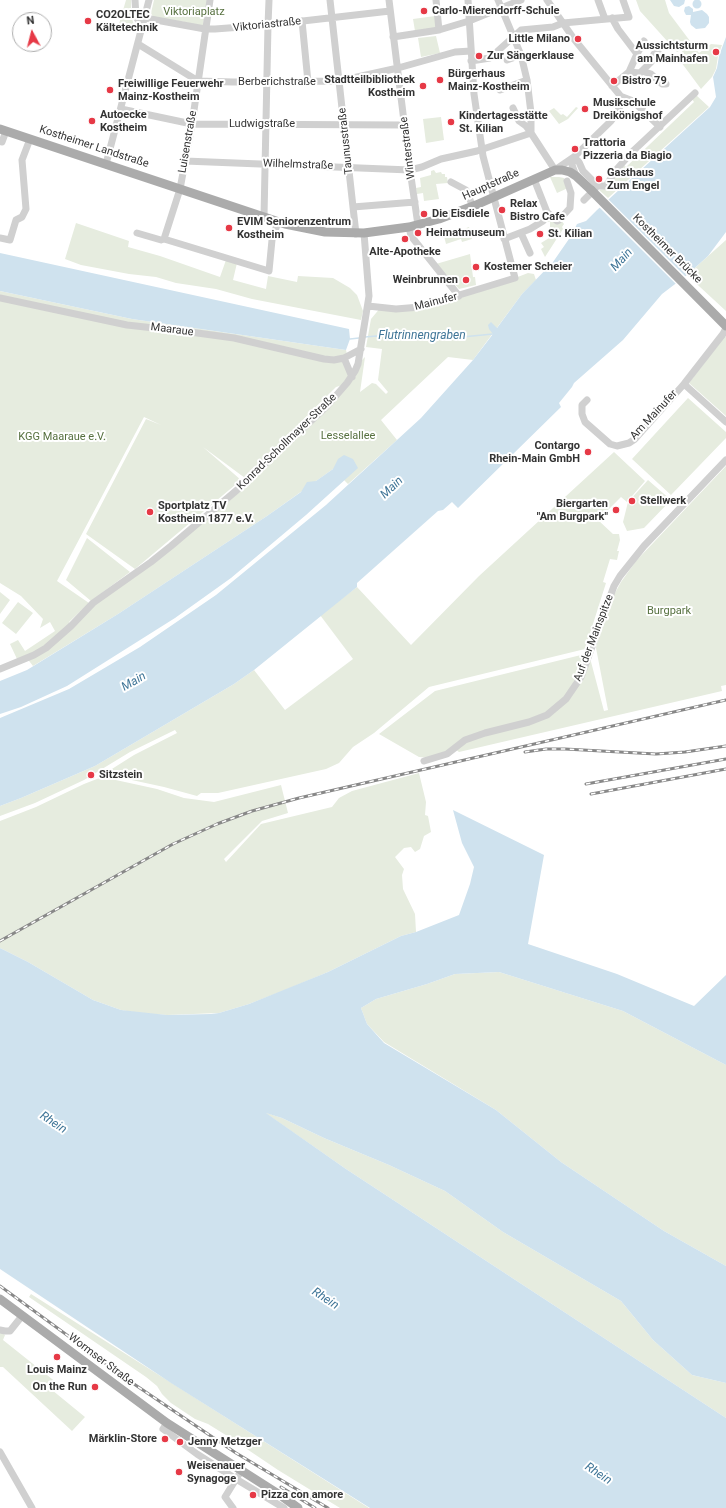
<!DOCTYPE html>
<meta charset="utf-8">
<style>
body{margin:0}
#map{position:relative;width:726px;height:1508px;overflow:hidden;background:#fff;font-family:Roboto,sans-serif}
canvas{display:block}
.north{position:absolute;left:12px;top:12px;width:40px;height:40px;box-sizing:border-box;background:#fff;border:1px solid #adadad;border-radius:50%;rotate:353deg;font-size:11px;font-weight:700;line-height:16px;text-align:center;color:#333}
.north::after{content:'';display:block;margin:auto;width:14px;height:18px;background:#e63946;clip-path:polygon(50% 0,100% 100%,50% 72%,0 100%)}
</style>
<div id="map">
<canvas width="726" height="1508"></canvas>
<div class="north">N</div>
</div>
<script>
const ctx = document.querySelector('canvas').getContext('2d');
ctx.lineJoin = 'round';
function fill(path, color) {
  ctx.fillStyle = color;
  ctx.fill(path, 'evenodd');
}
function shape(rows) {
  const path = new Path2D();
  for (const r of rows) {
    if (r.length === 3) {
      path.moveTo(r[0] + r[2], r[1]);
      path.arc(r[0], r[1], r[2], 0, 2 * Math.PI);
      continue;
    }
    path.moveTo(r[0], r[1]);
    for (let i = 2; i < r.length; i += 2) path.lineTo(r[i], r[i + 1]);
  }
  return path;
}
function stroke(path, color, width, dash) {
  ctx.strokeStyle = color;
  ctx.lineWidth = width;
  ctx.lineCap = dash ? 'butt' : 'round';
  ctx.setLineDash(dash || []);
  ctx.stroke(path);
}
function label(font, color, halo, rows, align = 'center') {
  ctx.font = font + ' Roboto,sans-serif';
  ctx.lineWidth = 4;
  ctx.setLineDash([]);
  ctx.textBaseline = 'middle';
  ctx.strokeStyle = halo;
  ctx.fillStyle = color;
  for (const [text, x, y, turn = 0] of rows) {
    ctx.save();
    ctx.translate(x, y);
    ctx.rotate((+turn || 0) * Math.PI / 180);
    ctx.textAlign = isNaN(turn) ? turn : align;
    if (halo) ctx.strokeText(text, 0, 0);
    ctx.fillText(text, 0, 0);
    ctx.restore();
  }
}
fill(shape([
 [126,0,131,0,131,15,135,29,119,24],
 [154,0,207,0,203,25,201,26,180,21,178,22,153,17,151,13],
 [636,0,665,0,669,13,699,53,711,44,722,45,718,56,716,69,712,77,701,89,681,62,687,58,681,50,677,52,640,11],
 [435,16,436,28,415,31,413,19],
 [436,36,440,53,421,57,418,38],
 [696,95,709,107,608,198,599,190,605,189,624,165,626,167,694,102,692,99],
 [576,107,578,108,568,119,559,124,549,111,554,108,561,115,563,114,567,117],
 [441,117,444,140,426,143,423,119],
 [434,170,436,173,441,172,442,174,445,174,445,177,447,177,448,183,436,184,439,199,424,201,423,193,417,194,416,188,421,187,420,178,431,175,431,171],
 [550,177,559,177,564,178,568,188,557,193],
 [550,217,561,220,564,224,562,227,563,229,545,257,541,249,544,247,541,243,554,235,554,234,555,231,554,228,550,227,550,222,547,222,546,220],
 [76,223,129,241,128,247,160,256,220,277,226,260,237,263,233,280,266,289,268,276,297,282,298,276,333,278,350,288,357,295,363,311,361,320,252,299,216,289,176,283,156,277,129,274,81,265,65,259],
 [469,227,472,239,462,242,461,239,446,244,444,236],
 [726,240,726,311,687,275],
 [470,254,473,277,475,277,476,285,459,289,436,264],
 [528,273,534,274,536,280,522,294,473,360,448,357,381,420,397,440,348,484,333,469,267,516,118,614,33,666,26,657,17,659,10,644,18,640,25,651,55,631,50,622,40,628,43,619,21,596,0,583,0,291,132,319,346,350,352,376,358,364,365,357,360,392,372,383,376,384,386,394,388,392,378,380,382,349,366,347,371,319,381,307,404,309,510,280],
 [346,384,237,490,83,613,71,626,69,622,89,603,57,581,144,417,161,425,146,419,86,534,135,569,241,480,203,447,245,478,336,387],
 [725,336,726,337,726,416,689,383],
 [688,398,726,432,726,438,671,495,632,459],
 [614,452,645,481,627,502,621,497,598,520,613,534,619,534,620,540,617,551,619,551,617,560,610,559,603,582,606,583,585,649,429,687,374,733,353,747,339,763,326,769,218,793,201,793,197,796,164,787,104,774,134,755,177,733,175,730,130,752,84,780,35,803,0,816,0,806,21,798,95,766,234,684,254,670,285,710,353,659,320,615,357,587,411,645,479,576],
 [726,466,726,685,721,686,722,691,459,752,455,749,430,758,419,757,379,734,435,691,581,655,590,658,604,711,608,710,596,648,599,633,610,602,621,582,636,561],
 [648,480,671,500,644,528,627,531,623,522,628,502],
 [87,538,130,572,91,601,66,580],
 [0,592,10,600,0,614],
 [18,602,33,613,16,634,2,623],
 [419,773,426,802,425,815,428,816,431,832,424,836,420,849,415,852,411,847,404,848,395,857,404,869,402,875,403,889,415,914,416,932,401,936,328,972,285,990,249,1004,219,1013,167,1015,139,1013,121,1010,93,1000,28,962,0,948,0,821,36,807,84,784,102,777,157,789,184,798,214,802,281,785,288,813,262,821,224,859,226,862,261,824,332,807,339,798,352,791],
 [499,972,623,1011,726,1065,726,1266,664,1231,561,1162,496,1110,384,1042,367,1024,361,1008,376,999,427,984,455,974],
 [264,1112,282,1118,324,1138,389,1165,445,1191,503,1232,621,1301,653,1340,692,1375,726,1383,726,1418,346,1169],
 [31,1294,369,1508,340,1508,278,1470,229,1437,208,1424,195,1419,171,1403,162,1394,157,1386,146,1377,29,1297],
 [0,1332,5,1335,3,1340,57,1383,52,1390,85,1417,72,1431,3,1367,0,1367]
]), '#e6ecdf');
fill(shape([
 [697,4,4.5],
 [670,0,685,0,684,4,679,7,674,6],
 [689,6,693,9,693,12,702,10,707,14,709,17,709,23,705,28,696,29,691,25,690,22,691,15,686,15,684,11,685,7],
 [726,37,726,232,708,256,687,275,662,294,623,340,574,383,572,387,559,403,561,407,458,508,452,502,443,510,438,511,357,583,357,587,254,670,234,684,95,766,21,798,0,806,0,718,69,689,140,647,216,595,326,505,421,418,473,360,493,334,489,329,488,325,491,322,497,328,522,294,553,262,571,236,577,224,586,221,597,210,710,107,716,97,713,77,717,68,719,56],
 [0,253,349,329,350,339,346,350,132,319,0,291],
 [344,455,353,459,358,468,306,515,231,578,175,618,67,686,21,707,0,714,0,681,27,670,118,614,267,516,301,492,307,482,316,481,333,469,338,459],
 [453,810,544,855,528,944,617,974,694,1006,726,975,726,1065,623,1011,499,972,455,974,427,984,376,999,361,1008,367,1024,384,1043,496,1110,561,1162,664,1231,726,1266,726,1383,692,1375,653,1340,621,1301,503,1232,445,1191,389,1165,324,1138,282,1118,266,1113,346,1169,726,1418,726,1508,370,1508,171,1383,0,1269,0,948,28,962,93,1000,121,1010,167,1015,211,1014,219,1013,249,1004,328,972,401,936,416,932,459,915,470,884,474,867,462,843]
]), '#cfe2ee');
fill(shape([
 [607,198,686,277,677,285,598,206]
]), '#fff');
stroke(shape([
 [365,337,376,336,441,339,493,334],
 [350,339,359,338]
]), '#cfe2ee', 1.5);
stroke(shape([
 [135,0,136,17,143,27],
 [210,0,192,124,180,189,164,239,269,271,272,240,278,222],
 [330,0,356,234],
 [389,0,410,170,418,225],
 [436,0,439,30],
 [498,0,521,55,527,80,531,113,531,133,555,170,574,157,611,121,617,113,623,99,574,39,547,0],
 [598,0,605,19],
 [145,18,205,29,215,29,268,25,390,11],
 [612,18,618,29,637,54,629,72],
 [302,21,308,82],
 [393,37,439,30,469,21,521,0],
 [138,44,198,81,233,82,339,81,398,68,455,52,471,51],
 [637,54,644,41],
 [507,60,521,55],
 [471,61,490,58,521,30,553,27,563,23,629,17,623,0],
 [642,71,651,74,662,84,666,84],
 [612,86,629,72,640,73,652,61,654,54,661,47],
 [500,90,527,80],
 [620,96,633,101,660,127],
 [513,108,519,121,526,126,530,131],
 [121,109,192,124,405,125],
 [2,142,6,131],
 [574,157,579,162,583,171,598,186,606,186,616,170,632,152,695,93],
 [574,157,572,165,576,176],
 [185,161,410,170,422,167,441,159,477,151,531,133],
 [106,164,149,0],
 [534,179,547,212,557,221,559,220,570,208,571,193,567,181],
 [451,182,466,190,473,207],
 [584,200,595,189],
 [353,207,415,202],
 [264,217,268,25,269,0],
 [409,227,411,236,459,296],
 [137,233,161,240,164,239],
 [521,233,530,253],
 [0,238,10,240,16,220,22,217,26,209,22,160,30,139],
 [504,239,530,229,543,221,549,214],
 [0,298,127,325,190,332,234,338,324,359,334,360,344,358,361,349],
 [368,306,396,309,420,307,515,278,483,156,474,94,468,0],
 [344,358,352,377],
 [684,384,726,422],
 [587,400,582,405,582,414,585,422,610,444,617,446,629,443,635,439,684,384,723,334,726,328],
 [0,669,34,655,46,648,71,626,93,603,151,562,171,546,237,490,326,407,347,383,355,371,358,364,369,296,364,233],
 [424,761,447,754,465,740,485,733,529,722,547,715,566,699,581,677,614,586,620,576,644,546,726,460],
 [0,1330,5,1331,10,1331,22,1316],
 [167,1423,163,1429,197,1454,236,1479,284,1508],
 [0,1452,32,1508],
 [233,1508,225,1497,241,1471]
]), '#d0d0d0', 7);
stroke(shape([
 [0,129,285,224,325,232,364,233,409,227,439,219,476,205,555,170,562,170,570,172,576,176,591,190],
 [0,1299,167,1423,283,1497,298,1508]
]), '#ababab', 9);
const rail = shape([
 [525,752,546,749,565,749,656,754,685,752,726,746],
 [586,784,726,759],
 [591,794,726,769],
 [0,941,173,844,217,824,252,811,299,798,726,700],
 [0,1286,131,1382,236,1453,328,1508],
 [281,1487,315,1508]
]);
stroke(rail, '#888', 3);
stroke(rail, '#fff', 1.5, [4.5]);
stroke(shape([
 [591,190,726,326]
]), '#ababab', 9);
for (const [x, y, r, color] of [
 [424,11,4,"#e63946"],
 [88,21,4,"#e63946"],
 [578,39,4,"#e63946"],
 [716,52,4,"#e63946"],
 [479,56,4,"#e63946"],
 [440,80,4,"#e63946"],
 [614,81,4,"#e63946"],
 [423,86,4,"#e63946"],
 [110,90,4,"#e63946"],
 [585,109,4,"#e63946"],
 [92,121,4,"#e63946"],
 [451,122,4,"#e63946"],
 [575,149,4,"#e63946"],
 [599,179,4,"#e63946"],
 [502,210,4,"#e63946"],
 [424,214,4,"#e63946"],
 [229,228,4,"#e63946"],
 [418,233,4,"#e63946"],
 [540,234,4,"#e63946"],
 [405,239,4,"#e63946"],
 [476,267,4,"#e63946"],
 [466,280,4,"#e63946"],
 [588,452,4,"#e63946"],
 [632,501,4,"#e63946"],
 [616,510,4,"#e63946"],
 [150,512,4,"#e63946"],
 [91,775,4,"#e63946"],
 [57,1357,4,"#e63946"],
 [95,1387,4,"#e63946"],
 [165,1439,4,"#e63946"],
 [180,1442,4,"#e63946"],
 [179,1472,4,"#e63946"],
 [253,1495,4,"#e63946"]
]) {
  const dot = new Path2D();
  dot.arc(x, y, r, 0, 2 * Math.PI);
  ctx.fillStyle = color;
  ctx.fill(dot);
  stroke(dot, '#fff', 1.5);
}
label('bold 11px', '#333', '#fff', [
 ["Carlo-Mierendorff-Schule",432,11],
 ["CO2OLTEC",96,15],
 ["Kältetechnik",96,28],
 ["Little Milano",570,39,"right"],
 ["Aussichtsturm",708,46,"right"],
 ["am Mainhafen",708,59,"right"],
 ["Zur Sängerklause",487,56],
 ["Bürgerhaus",448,74],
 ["Mainz-Kostheim",448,87],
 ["Stadtteilbibliothek",415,80,"right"],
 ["Kostheim",415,93,"right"],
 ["Bistro 79",622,81],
 ["Freiwillige Feuerwehr",118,84],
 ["Mainz-Kostheim",118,97],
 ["Musikschule",593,103],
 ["Dreikönigshof",593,116],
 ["Autoecke",100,115],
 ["Kostheim",100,128],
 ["Kindertagesstätte",459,116],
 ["St. Kilian",459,129],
 ["Trattoria",583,143],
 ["Pizzeria da Biagio",583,156],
 ["Gasthaus",607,173],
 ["Zum Engel",607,186],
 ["Relax",510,204],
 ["Bistro Cafe",510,217],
 ["Die Eisdiele",432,214],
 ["EVIM Seniorenzentrum",237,222],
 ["Kostheim",237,235],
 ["Heimatmuseum",426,233],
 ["St. Kilian",548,234],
 ["Alte-Apotheke",405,252,"center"],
 ["Kostemer Scheier",484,267],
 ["Weinbrunnen",458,280,"right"],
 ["Contargo",580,446,"right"],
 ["Rhein-Main GmbH",580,459,"right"],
 ["Stellwerk",640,501],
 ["Biergarten",608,504,"right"],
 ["\"Am Burgpark\"",608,517,"right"],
 ["Sportplatz TV",158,506],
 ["Kostheim 1877 e.V.",158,519],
 ["Sitzstein",99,775],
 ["Louis Mainz",57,1370,"center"],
 ["On the Run",87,1387,"right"],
 ["Märklin-Store",157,1439,"right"],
 ["Jenny Metzger",188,1442],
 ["Weisenauer",187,1466],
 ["Synagoge",187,1479],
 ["Pizza con amore",261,1495]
], 'left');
label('11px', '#56703f', '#fff', [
 ["Viktoriaplatz",194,12],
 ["Lesselallee",348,436],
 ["KGG Maaraue e.V.",62,437],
 ["Burgpark",669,611]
]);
label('11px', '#333', '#fff', [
 ["Viktoriastraße",267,25,-6],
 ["Berberichstraße",277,82],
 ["Ludwigstraße",262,124],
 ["Taunusstraße",346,141,-96],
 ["Luisenstraße",188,142,-80],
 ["Kostheimer Landstraße",94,147,18],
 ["Winterstraße",408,148,-97],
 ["Wilhelmstraße",298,165,2],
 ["Hauptstraße",491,185,-24],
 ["Kostheimer Brücke",667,249,45],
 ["Mainufer",436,302,-14],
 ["Maaraue",172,330,7],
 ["Am Mainufer",654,415,-47],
 ["Konrad-Schollmayer-Straße",287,442,-44],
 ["Auf der Mainspitze",594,638,-69],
 ["Wormser Straße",101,1360,37]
]);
label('italic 12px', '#3f7597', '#fff', [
 ["Main",622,260,-48],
 ["Flutrinnengraben",422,336],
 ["Main",392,488,-44],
 ["Main",134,682,-30],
 ["Rhein",53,1123,33],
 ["Rhein",325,1299,33],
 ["Rhein",598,1474,33]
]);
</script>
